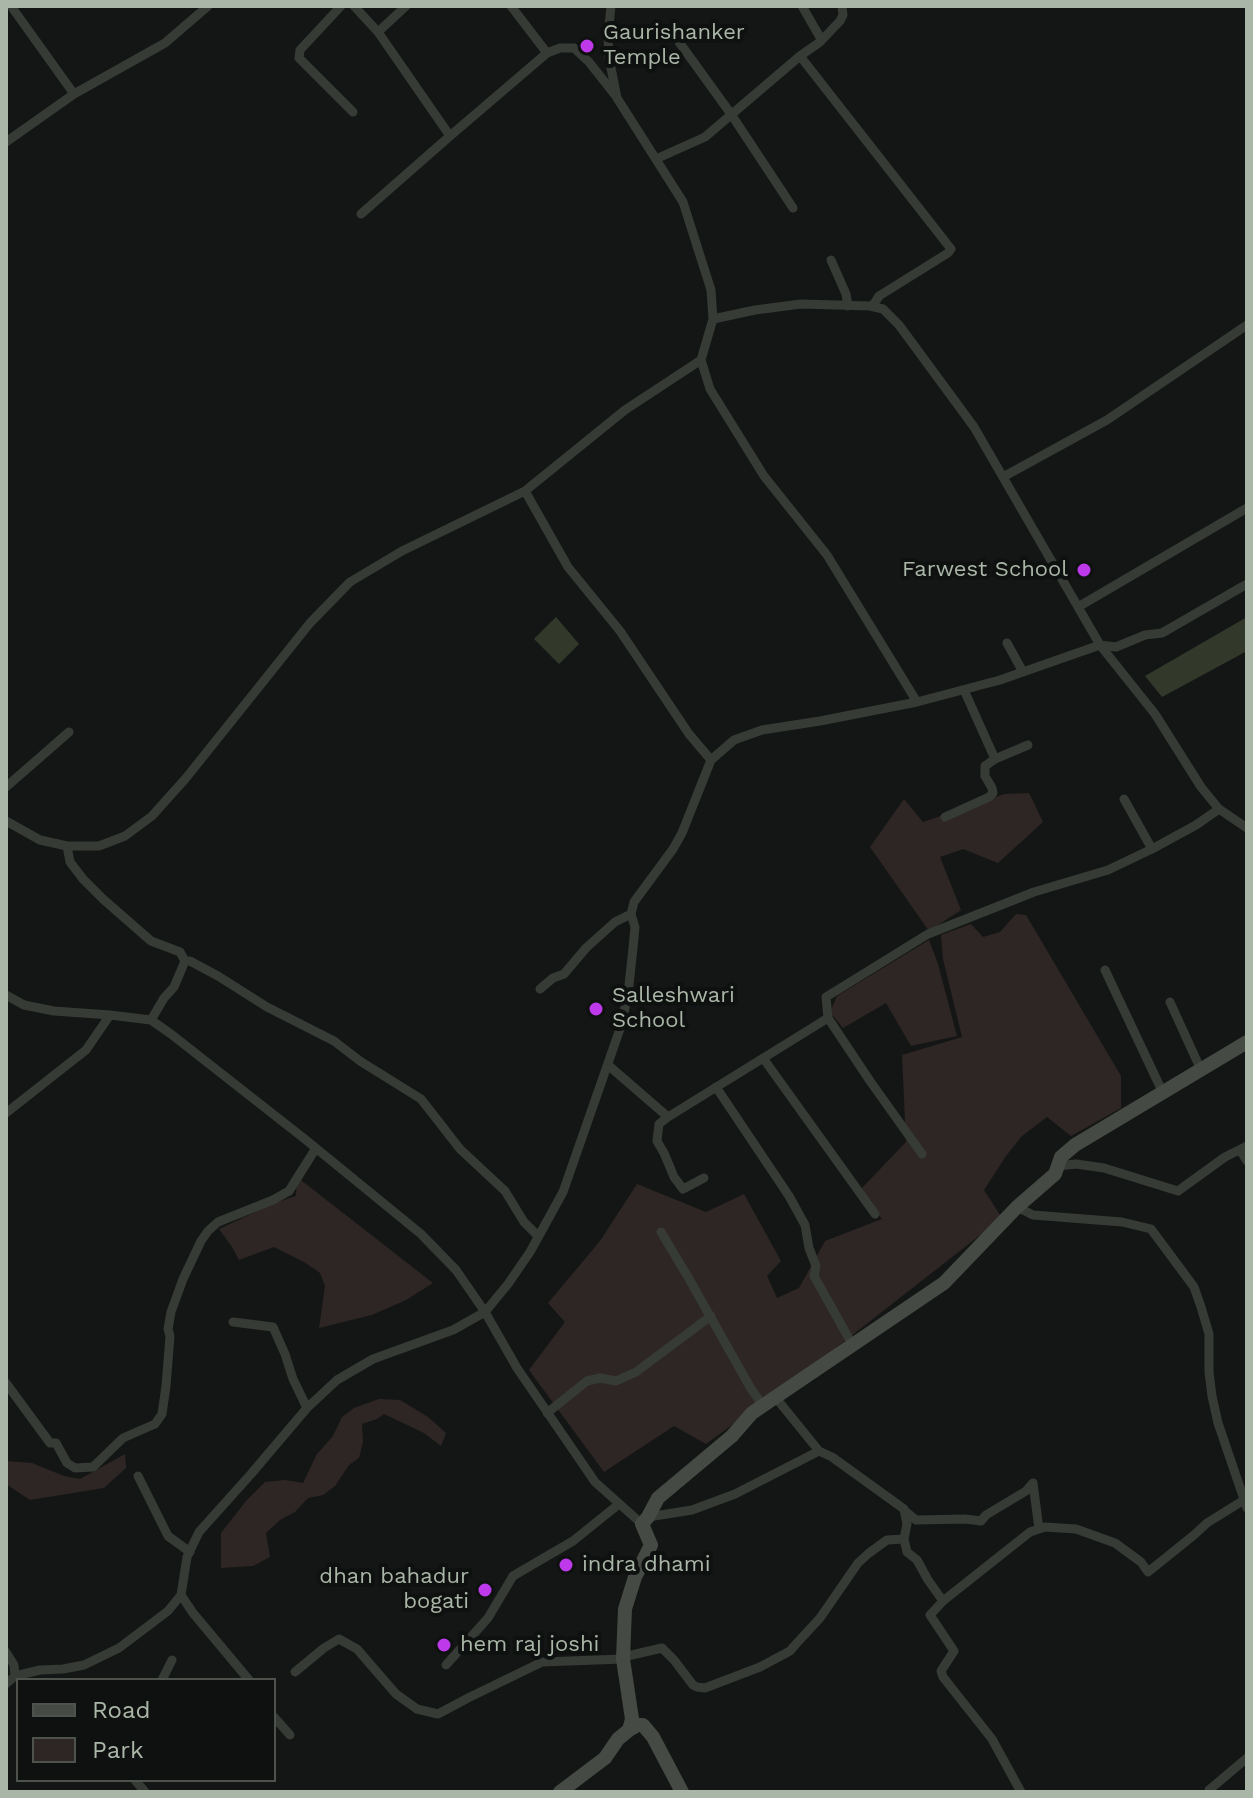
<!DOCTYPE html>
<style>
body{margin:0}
#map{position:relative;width:1253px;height:1798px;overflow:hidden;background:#141615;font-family:"Work Sans",sans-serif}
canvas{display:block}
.frame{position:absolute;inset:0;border:8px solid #aab6a7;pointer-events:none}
.legend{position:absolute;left:16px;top:1678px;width:260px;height:104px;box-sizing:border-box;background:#0f1110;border:2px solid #4d534c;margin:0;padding:10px 14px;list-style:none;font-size:24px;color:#aab6a7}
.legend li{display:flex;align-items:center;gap:16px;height:40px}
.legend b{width:40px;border:2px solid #4d534c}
</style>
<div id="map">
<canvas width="1253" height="1798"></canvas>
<div class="frame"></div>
<ul class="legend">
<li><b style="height:10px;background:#454b44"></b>Road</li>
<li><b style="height:22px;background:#2e2625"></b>Park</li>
</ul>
</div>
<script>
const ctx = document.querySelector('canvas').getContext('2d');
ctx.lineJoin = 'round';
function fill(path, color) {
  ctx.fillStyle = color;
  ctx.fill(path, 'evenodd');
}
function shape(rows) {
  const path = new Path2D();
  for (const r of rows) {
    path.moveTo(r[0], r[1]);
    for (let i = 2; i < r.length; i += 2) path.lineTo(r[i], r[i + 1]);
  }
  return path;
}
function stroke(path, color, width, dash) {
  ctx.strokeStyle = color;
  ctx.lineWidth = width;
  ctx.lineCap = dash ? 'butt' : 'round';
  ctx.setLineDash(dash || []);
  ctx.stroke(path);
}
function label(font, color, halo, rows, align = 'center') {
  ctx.font = font + ' "Work Sans",sans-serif';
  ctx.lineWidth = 8;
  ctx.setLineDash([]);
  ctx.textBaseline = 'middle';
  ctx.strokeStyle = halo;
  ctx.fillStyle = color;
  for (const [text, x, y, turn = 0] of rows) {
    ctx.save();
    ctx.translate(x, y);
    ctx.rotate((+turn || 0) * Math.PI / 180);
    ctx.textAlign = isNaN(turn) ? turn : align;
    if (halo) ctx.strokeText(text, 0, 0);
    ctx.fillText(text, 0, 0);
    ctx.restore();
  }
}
fill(shape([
 [1029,793,1043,822,998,863,963,849,940,857,961,910,929,931,870,847,904,799,923,822,1005,794],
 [1016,914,1026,915,1121,1076,1121,1108,1071,1136,1047,1117,1022,1136,1006,1156,984,1190,1002,1218,814,1365,706,1444,674,1426,604,1472,529,1370,565,1322,548,1303,600,1241,637,1184,706,1212,744,1194,781,1261,767,1276,777,1298,799,1288,825,1241,882,1219,860,1190,906,1142,902,1055,962,1037,943,959,941,935,971,924,983,937,1000,932],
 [929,940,938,964,957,1036,911,1046,886,1003,843,1028,830,1012,837,996],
 [297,1177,433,1283,406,1300,372,1315,319,1328,325,1286,320,1273,304,1262,274,1247,239,1260,232,1247,219,1229,275,1203,296,1196],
 [379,1399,400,1400,428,1417,446,1433,441,1446,424,1433,384,1414,377,1419,362,1424,363,1442,359,1458,349,1465,335,1486,323,1495,308,1498,295,1512,280,1520,266,1533,270,1557,253,1566,221,1568,221,1533,246,1501,265,1482,285,1480,303,1483,317,1454,333,1436,342,1417,354,1408],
 [125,1454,126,1468,104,1488,30,1500,6,1484,6,1461,32,1463,64,1476,80,1479]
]), '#2e2625');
fill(shape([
 [556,617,579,644,559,664,534,639],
 [1247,617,1247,651,1162,697,1145,676]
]), '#32392b');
stroke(shape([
 [11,6,74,94],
 [341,6,300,50,299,58,353,112],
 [354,6,378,32,450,136,547,53],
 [511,6,547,53,560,48,574,48,589,62,615,95],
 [802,6,821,39],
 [378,32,406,6],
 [679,42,731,114,793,208],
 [800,56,951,249,948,253,879,296,874,304,870,306],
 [6,142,74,94,165,43,208,6],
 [656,159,705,137,800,56,820,42,840,21,843,15,842,6],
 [361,214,450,136],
 [831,260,846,294,848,306],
 [713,319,755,310,801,304,870,306,883,309,899,325,974,427,1100,645,1155,714,1201,787,1219,809,1247,828],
 [701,360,710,389,764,476,827,555,917,702],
 [1003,477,1107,420,1247,325],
 [525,491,568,567,620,631,689,734,711,760],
 [1078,607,1247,508],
 [1007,643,1023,672],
 [964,690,995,759],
 [6,787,69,732],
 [1124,799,1152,849],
 [945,817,989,797,993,793,992,788,985,776,985,766,995,759,1028,745],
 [6,821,40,840,67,846,99,846,125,836,152,816,186,778,310,623,350,582,402,551,525,491,625,410,701,360,713,319,711,290,683,202,617,98,609,58,608,36,611,6],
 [67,846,70,862,83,879,103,899,151,941,180,952,185,961],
 [1105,970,1163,1093],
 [540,989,553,978,564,974,586,948,615,922,631,914],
 [6,995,24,1005,54,1011,110,1015,151,1020,171,1034,306,1140,421,1234,456,1270,485,1312,517,1368,595,1482,642,1524],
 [1170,1002,1201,1070],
 [828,1018,870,1081,922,1154],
 [151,1020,164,998,174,987,185,961,190,961,218,976,267,1007,334,1041,360,1061,421,1099,460,1149,505,1191,524,1222,538,1236],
 [763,1058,875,1214],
 [608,1065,668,1117,828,1018,826,997,928,934,1034,892,1108,870,1152,849,1196,825,1219,809],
 [716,1087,789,1196,805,1225,809,1248,816,1266,814,1276,852,1344],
 [6,1113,86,1050,110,1015],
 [668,1117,659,1124,657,1141,664,1153,674,1177,683,1189,704,1178],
 [1240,1150,1247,1161],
 [1058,1166,1076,1164,1104,1168,1178,1191,1225,1157,1247,1146],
 [1017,1207,1033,1215,1122,1222,1151,1229,1194,1287,1201,1307,1209,1334,1209,1372,1212,1396,1218,1423,1247,1508],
 [661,1232,688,1277,750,1387,763,1406],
 [233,1322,273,1327,285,1354,293,1379,307,1408],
 [6,1383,50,1443,56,1443,67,1463,75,1468,93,1467,123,1438,155,1424,162,1414,166,1386,170,1336,168,1329,171,1312,183,1279,201,1241,208,1231,218,1222,273,1200,289,1191,316,1148],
 [776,1398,819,1451,832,1457,904,1509,907,1524,904,1539,907,1552,917,1560,928,1580,943,1601,930,1615,954,1651,941,1671,943,1677,992,1739,1021,1792],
 [547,1413,587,1381,600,1378,616,1381,636,1372,711,1316],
 [138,1476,168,1536,190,1552],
 [905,1511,916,1520,965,1519,981,1521,986,1515,1026,1491,1033,1483,1039,1529],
 [648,1517,692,1510,735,1494,819,1451],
 [181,1595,193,1613,249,1680],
 [943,1601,1030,1532,1045,1527,1076,1529,1115,1543,1141,1562,1148,1572,1194,1535,1207,1523,1244,1500],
 [6,1652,14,1665,15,1676],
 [623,1657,662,1648,674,1660,693,1685,697,1687,705,1688,760,1667,790,1651,796,1644,820,1618,858,1563,869,1553,887,1540,904,1539],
 [446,1665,488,1618,513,1576,573,1541,619,1504],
 [295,1672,324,1648,339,1639,357,1649,396,1694,417,1709,438,1714,468,1698,542,1662,623,1659],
 [162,1680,172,1660],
 [6,1684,15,1676,40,1670,63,1669,84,1665,119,1648,168,1611,181,1595,187,1557,199,1532,251,1474,307,1408,337,1380,373,1359,453,1330,485,1312,508,1284,530,1252,563,1192,621,1026,628,994,633,948,635,927,631,914,634,902,673,849,682,833,711,760,734,740,762,730,820,721,917,702,1000,680,1100,645,1116,647,1145,635,1162,633,1247,584],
 [274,1717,290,1735],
 [135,1780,145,1792],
 [1209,1790,1247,1758]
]), '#363b36', 9);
stroke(shape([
 [629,1730,638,1725,643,1725,653,1737,682,1792],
 [560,1792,605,1758,618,1739,629,1730,632,1719,623,1659,625,1609,635,1577,651,1545,642,1524,648,1517,658,1498,732,1436,752,1413,944,1283,1017,1207,1055,1174,1061,1157,1075,1145,1247,1042]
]), '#454b44', 14);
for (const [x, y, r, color] of [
 [587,46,8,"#bd39ea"],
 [1084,570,8,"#bd39ea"],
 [596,1009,8,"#bd39ea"],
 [566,1565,8,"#bd39ea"],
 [485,1590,8,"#bd39ea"],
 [444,1645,8,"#bd39ea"]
]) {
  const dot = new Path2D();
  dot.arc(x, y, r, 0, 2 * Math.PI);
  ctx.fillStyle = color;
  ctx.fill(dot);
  stroke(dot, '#0f1110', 3);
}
label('22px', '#aab6a7', '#0f1110', [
 ["Gaurishanker",603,33],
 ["Temple",603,58],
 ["Farwest School",1068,570,"right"],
 ["Salleshwari",612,996],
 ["School",612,1021],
 ["indra dhami",582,1565],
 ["dhan bahadur",469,1577,"right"],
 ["bogati",469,1602,"right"],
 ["hem raj joshi",460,1645]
], 'left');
</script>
